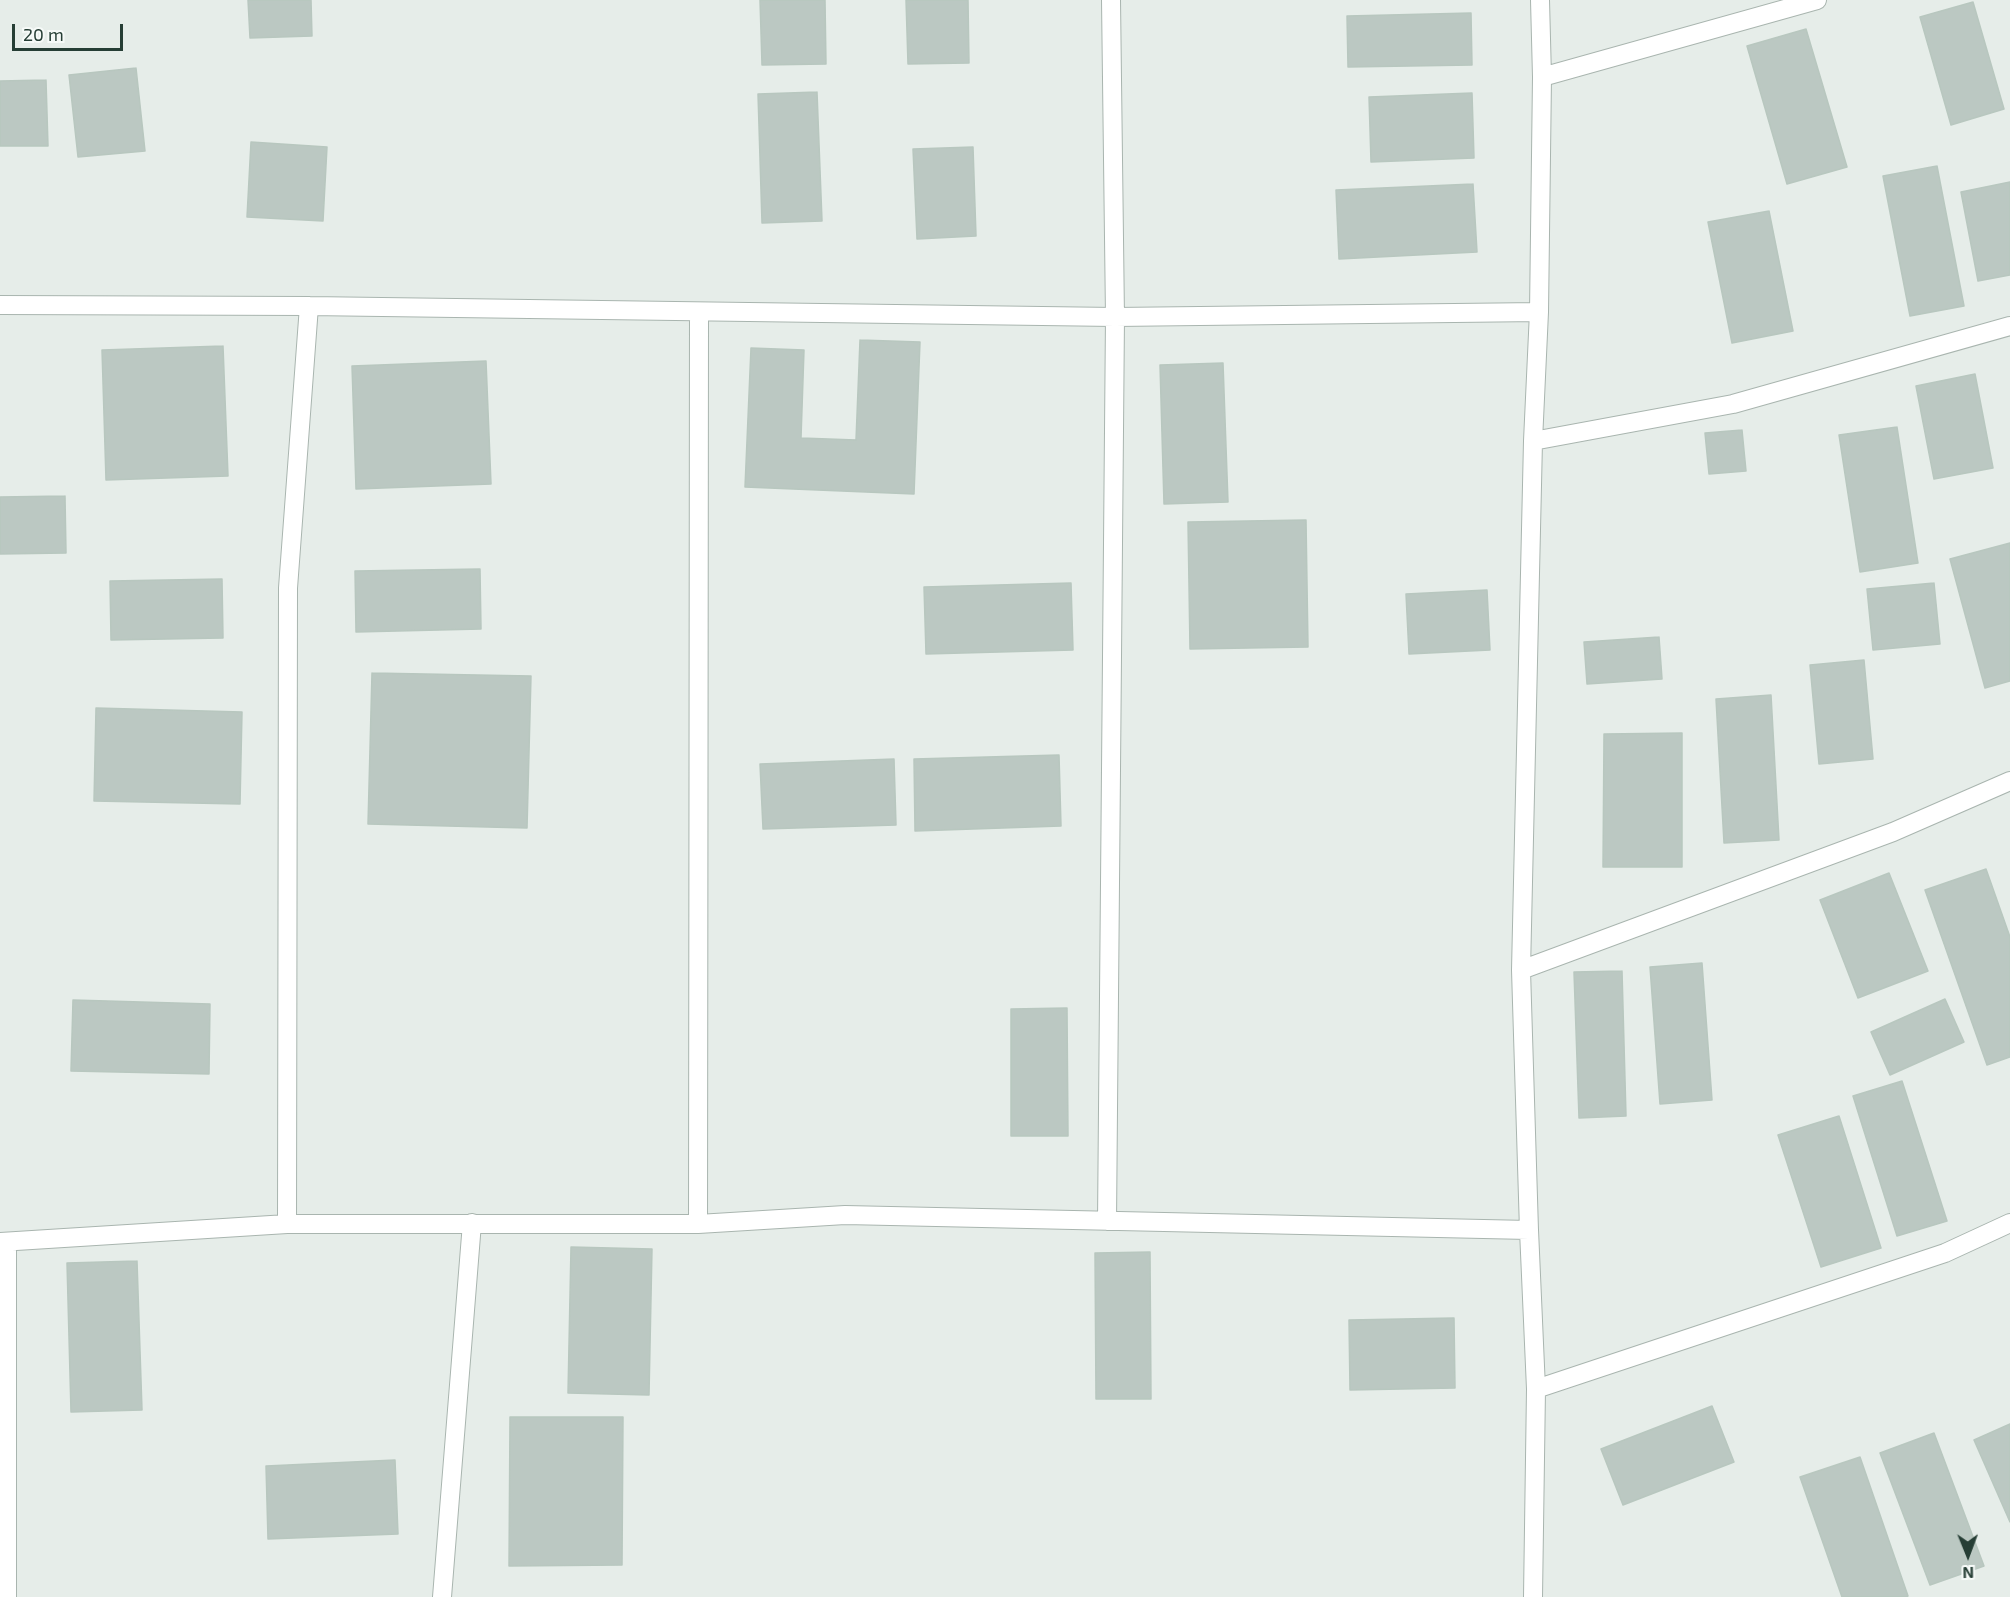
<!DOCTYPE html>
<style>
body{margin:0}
#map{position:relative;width:2010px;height:1597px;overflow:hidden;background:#e6ede9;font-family:"Exo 2",sans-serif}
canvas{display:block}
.north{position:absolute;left:1938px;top:1525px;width:60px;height:60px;-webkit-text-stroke:4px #f6faf8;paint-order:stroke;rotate:179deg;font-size:16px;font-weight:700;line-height:24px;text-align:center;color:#263e35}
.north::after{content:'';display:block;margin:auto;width:21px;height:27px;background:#263e35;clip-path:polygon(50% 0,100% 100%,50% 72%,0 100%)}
.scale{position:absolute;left:12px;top:24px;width:111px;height:27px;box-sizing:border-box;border:3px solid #263e35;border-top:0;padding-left:8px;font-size:18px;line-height:21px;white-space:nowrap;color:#263e35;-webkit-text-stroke:4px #f6faf8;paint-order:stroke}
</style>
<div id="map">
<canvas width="2010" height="1597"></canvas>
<div class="north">N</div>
<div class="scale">20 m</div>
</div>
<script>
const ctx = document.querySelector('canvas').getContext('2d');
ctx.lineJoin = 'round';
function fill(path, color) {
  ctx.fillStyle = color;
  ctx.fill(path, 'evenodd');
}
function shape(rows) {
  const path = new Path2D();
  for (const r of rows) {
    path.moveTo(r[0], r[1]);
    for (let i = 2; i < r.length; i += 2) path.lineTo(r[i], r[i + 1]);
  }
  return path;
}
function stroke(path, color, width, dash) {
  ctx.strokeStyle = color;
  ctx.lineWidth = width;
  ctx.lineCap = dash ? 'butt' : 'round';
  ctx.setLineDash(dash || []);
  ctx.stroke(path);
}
const building = shape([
 [248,0,311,0,312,36,250,38,248,0],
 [760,0,825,0,826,64,762,65,760,0],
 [906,0,968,0,969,63,908,64,906,0],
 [1973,2,2004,109,1951,125,1920,17,1973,2],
 [1471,13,1472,65,1348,67,1347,16,1471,13],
 [1806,29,1847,167,1787,184,1747,46,1806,29],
 [136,68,145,151,78,157,69,75,136,68],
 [46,80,48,146,0,146,0,81,46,80],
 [817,92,822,221,762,223,758,94,817,92],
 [1472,93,1474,158,1371,162,1369,97,1472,93],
 [251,142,327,147,323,221,247,217,251,142],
 [973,147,976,236,917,239,913,149,973,147],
 [1937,166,1964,306,1910,316,1883,176,1937,166],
 [2010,182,2010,275,1978,281,1961,192,2010,182],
 [1473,184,1477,252,1339,259,1336,190,1473,184],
 [1769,211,1793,331,1732,343,1708,222,1769,211],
 [860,340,920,342,914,494,745,487,751,348,804,350,801,438,856,440,860,340],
 [223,346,228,476,106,480,102,350,223,346],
 [486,361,491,484,356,489,352,366,486,361],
 [1223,363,1228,502,1164,504,1160,365,1223,363],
 [1975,374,1993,468,1934,479,1916,386,1975,374],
 [1897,427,1918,563,1860,572,1839,435,1897,427],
 [1742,430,1746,471,1709,474,1705,433,1742,430],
 [65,496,66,553,0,554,0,497,65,496],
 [1306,520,1308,647,1190,649,1188,522,1306,520],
 [2010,543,2010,681,1985,688,1950,559,2010,543],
 [480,569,481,629,356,632,355,571,480,569],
 [222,579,223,638,111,640,110,581,222,579],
 [1071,583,1073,650,926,654,924,587,1071,583],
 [1934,583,1940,644,1873,650,1867,589,1934,583],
 [1487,590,1490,650,1409,654,1406,594,1487,590],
 [1659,637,1662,679,1587,684,1584,642,1659,637],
 [1864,660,1873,759,1819,764,1810,665,1864,660],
 [372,673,531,676,527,828,368,824,372,673],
 [1771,695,1779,840,1724,843,1716,699,1771,695],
 [96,708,242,712,240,804,94,801,96,708],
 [1682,733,1682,867,1603,867,1604,734,1682,733],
 [1059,755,1061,826,915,831,914,759,1059,755],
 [894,759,896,825,763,829,760,764,894,759],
 [1986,869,2010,937,2010,1057,1987,1065,1925,890,1986,869],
 [1889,873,1928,971,1858,998,1820,900,1889,873],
 [1702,963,1712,1100,1660,1104,1650,967,1702,963],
 [1622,971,1626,1116,1579,1118,1574,972,1622,971],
 [1945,999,1964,1042,1890,1075,1871,1032,1945,999],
 [73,1000,210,1004,209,1074,71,1071,73,1000],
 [1067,1008,1068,1136,1011,1136,1011,1009,1067,1008],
 [1902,1081,1947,1221,1897,1236,1853,1096,1902,1081],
 [1839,1116,1881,1248,1821,1267,1778,1135,1839,1116],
 [571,1247,652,1249,649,1395,568,1393,571,1247],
 [1150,1252,1151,1399,1096,1399,1095,1253,1150,1252],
 [137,1261,142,1410,71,1412,67,1263,137,1261],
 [1454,1318,1455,1388,1350,1390,1349,1320,1454,1318],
 [1712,1406,1734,1462,1623,1505,1601,1449,1712,1406],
 [510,1417,623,1417,622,1565,509,1566,510,1417],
 [2010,1424,2010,1522,1974,1440,2010,1424],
 [1934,1433,1984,1566,1930,1585,1880,1453,1934,1433],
 [1860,1457,1908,1596,1906,1597,1842,1597,1800,1477,1860,1457],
 [395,1460,398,1534,268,1539,266,1466,395,1460]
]);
fill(building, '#bbc8c2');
stroke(building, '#b8c7bf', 1.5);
const street = shape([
 [1542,77,1817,0],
 [0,305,309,306,1115,317,1539,312],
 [1533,441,1733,404,2010,326],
 [1521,970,1893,832,2010,781],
 [1107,1221,1115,317,1111,0],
 [287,1224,288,588,309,306],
 [698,1224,699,312],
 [0,1242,287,1224,698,1224,845,1215,1529,1230],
 [1536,1389,1945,1253,2010,1223],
 [7,1597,7,1242],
 [442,1597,472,1223],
 [1533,1597,1536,1389,1529,1230,1521,970,1533,441,1539,312,1542,77,1540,0]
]);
stroke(street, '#a9b5af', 20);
stroke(street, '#fff', 18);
</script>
